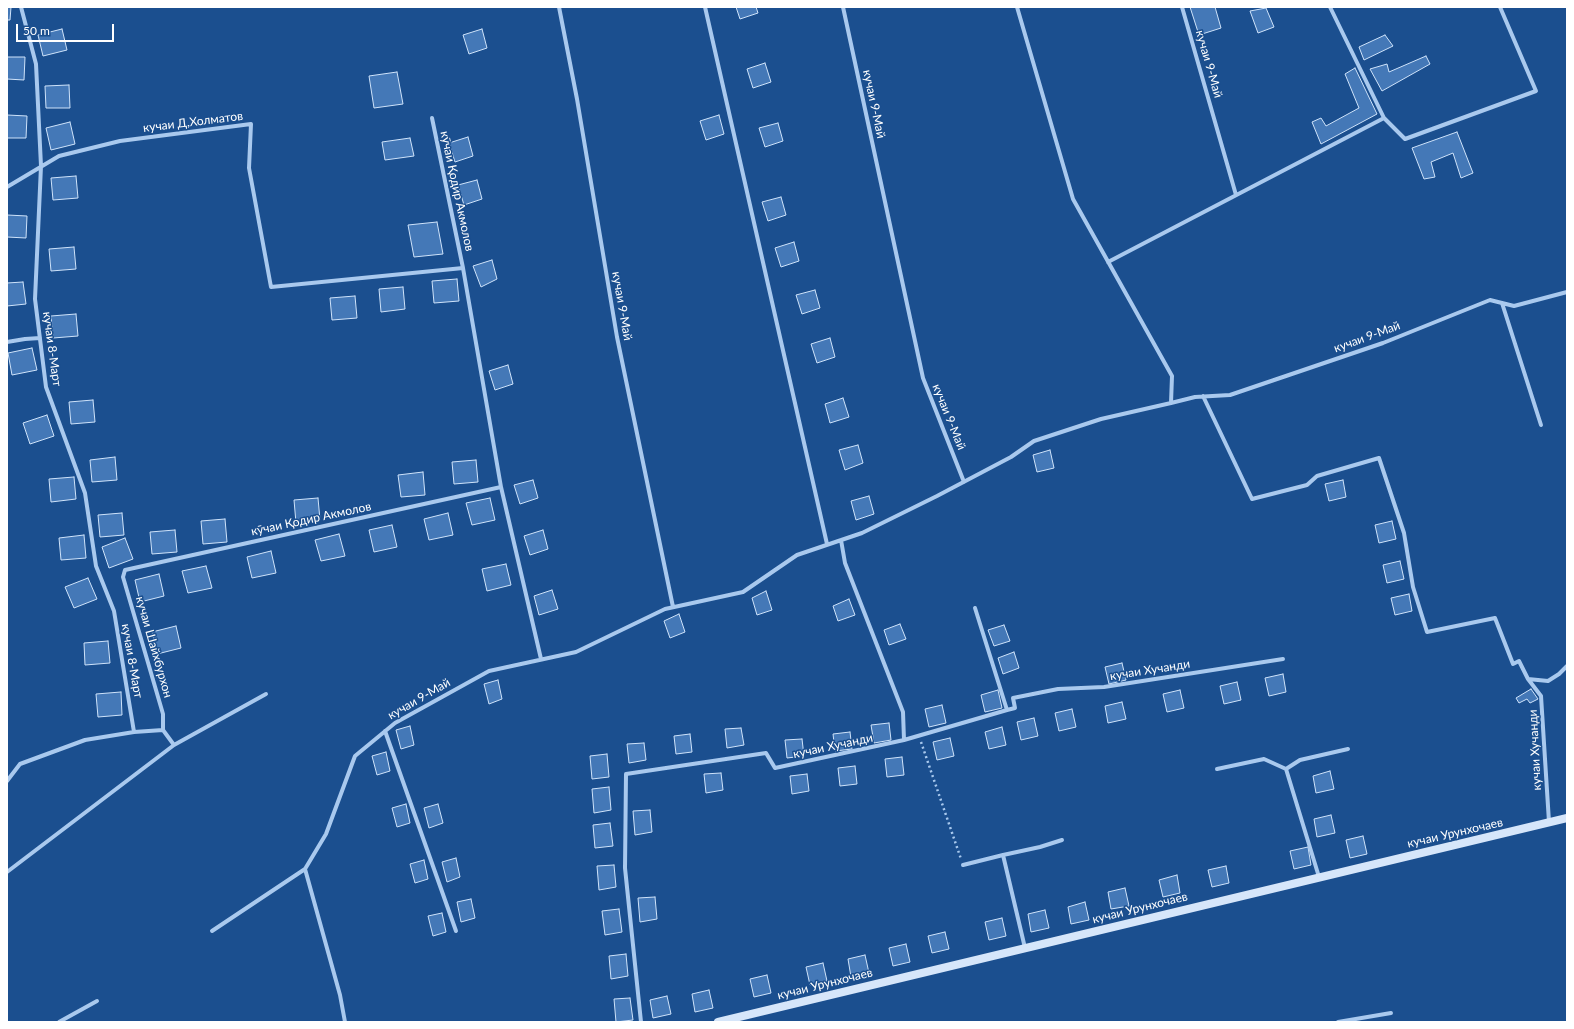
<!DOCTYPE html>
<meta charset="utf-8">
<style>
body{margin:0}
#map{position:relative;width:1574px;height:1029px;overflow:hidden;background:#1b4f8f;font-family:Lato,sans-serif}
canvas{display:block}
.frame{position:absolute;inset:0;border:8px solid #fff;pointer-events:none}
.scale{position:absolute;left:16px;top:24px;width:98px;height:18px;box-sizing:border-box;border:2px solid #fff;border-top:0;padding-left:5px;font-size:12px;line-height:14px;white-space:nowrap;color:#fff;-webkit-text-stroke:3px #1b4f8f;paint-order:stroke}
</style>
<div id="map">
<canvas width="1574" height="1029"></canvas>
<div class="frame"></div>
<div class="scale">50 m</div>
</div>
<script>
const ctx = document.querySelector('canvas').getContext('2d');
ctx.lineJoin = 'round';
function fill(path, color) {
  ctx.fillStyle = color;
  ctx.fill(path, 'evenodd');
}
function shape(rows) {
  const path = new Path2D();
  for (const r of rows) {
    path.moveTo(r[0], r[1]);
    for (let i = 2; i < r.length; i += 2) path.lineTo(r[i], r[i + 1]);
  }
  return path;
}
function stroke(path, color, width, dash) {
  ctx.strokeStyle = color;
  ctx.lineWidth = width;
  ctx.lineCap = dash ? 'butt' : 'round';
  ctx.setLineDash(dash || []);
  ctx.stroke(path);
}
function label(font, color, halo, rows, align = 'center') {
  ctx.font = font + ' Lato,sans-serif';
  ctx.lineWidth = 3;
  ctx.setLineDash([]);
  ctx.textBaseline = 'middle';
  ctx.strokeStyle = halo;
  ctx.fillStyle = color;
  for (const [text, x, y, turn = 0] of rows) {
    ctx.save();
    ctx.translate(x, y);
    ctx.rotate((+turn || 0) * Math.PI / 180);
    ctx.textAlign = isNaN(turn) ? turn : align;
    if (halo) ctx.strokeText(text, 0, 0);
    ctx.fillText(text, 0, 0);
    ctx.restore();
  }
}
const building = shape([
 [7,7,11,7,10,20,7,20,7,7],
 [736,7,756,7,758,13,740,19,736,7],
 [1190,7,1215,7,1221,28,1199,35,1190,7],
 [1266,8,1274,27,1258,33,1250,11,1266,8],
 [62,29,67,50,43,56,38,35,62,29],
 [482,29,487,48,469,54,463,35,482,29],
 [1385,35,1393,46,1364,60,1359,47,1385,35],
 [1426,56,1430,64,1382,91,1370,69,1387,64,1389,72,1426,56],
 [7,57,25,57,24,80,7,79,7,57],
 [765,63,771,82,753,88,747,69,765,63],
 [1355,68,1377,114,1321,144,1312,122,1321,118,1326,126,1359,108,1345,74,1355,68],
 [397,72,403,104,374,108,369,76,397,72],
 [69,85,70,108,46,108,45,86,69,85],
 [7,115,27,116,26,138,7,138,7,115],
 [719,115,724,134,706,140,700,121,719,115],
 [70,122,75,144,51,150,46,128,70,122],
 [778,123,783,141,765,147,759,128,778,123],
 [1457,132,1473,173,1461,178,1453,153,1431,162,1435,177,1424,179,1412,148,1457,132],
 [468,137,473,156,455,162,449,143,468,137],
 [410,138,414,156,385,160,382,142,410,138],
 [76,176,78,198,53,200,51,178,76,176],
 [477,180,482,199,464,205,458,185,477,180],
 [781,197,786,215,768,221,762,202,781,197],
 [7,215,27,216,26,238,7,237,7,215],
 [437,222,443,254,414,257,408,225,437,222],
 [794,242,799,261,781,267,775,248,794,242],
 [74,247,76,269,51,271,49,249,74,247],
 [492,260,497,279,481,287,473,266,492,260],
 [457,279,459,301,434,303,432,281,457,279],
 [23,282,26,304,7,306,7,283,23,282],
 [403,287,405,309,381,312,379,289,403,287],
 [815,290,820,308,802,314,796,295,815,290],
 [355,296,357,318,332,320,330,298,355,296],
 [76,314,78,336,53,338,51,316,76,314],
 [830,338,835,357,817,363,811,344,830,338],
 [32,348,37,370,12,375,8,353,32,348],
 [508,365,513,384,495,390,489,371,508,365],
 [843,398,849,417,830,423,825,404,843,398],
 [93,400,95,422,71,424,69,402,93,400],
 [47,415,54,436,30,444,23,423,47,415],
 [858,445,863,463,845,470,839,450,858,445],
 [1050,450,1054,468,1037,472,1033,455,1050,450],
 [115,457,117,480,92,482,90,460,115,457],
 [476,460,478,482,454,484,452,462,476,460],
 [423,472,425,495,401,497,398,475,423,472],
 [74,477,76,499,51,502,49,479,74,477],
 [533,480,538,498,520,504,514,485,533,480],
 [1343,480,1346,497,1329,501,1325,484,1343,480],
 [869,496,874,514,856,520,851,501,869,496],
 [318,498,320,520,296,523,294,500,318,498],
 [490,498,495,520,472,525,466,503,490,498],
 [122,513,124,535,100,537,98,515,122,513],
 [448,513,453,535,429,540,424,519,448,513],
 [225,519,227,542,203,544,201,521,225,519],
 [1392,521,1396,539,1379,543,1375,525,1392,521],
 [392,525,397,547,374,552,369,530,392,525],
 [175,530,177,552,152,554,150,532,175,530],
 [543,530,548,549,530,555,524,536,543,530],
 [339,534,345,556,321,561,315,540,339,534],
 [84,535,86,558,61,560,59,538,84,535],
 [125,538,133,559,109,568,102,547,125,538],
 [271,551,276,573,252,578,247,557,271,551],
 [1400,561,1404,579,1387,583,1383,565,1400,561],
 [506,564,511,585,487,591,482,569,506,564],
 [206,566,212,588,188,593,182,571,206,566],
 [159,574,164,596,140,602,135,580,159,574],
 [88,578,97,599,74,608,65,587,88,578],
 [552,590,558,609,539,615,534,596,552,590],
 [766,591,772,610,757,615,752,598,766,591],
 [1409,594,1412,611,1395,615,1391,598,1409,594],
 [849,599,855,615,838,621,833,606,849,599],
 [679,614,685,632,670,638,664,621,679,614],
 [900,624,906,639,889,645,884,630,900,624],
 [1004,625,1010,641,994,646,988,630,1004,625],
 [176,626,181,648,157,654,152,632,176,626],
 [108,641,110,663,85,665,84,643,108,641],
 [1014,652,1019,668,1003,674,998,658,1014,652],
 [1122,663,1126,680,1109,684,1105,667,1122,663],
 [1283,674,1286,692,1269,696,1265,678,1283,674],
 [498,680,502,699,489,704,484,684,498,680],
 [1237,682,1241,700,1224,704,1220,686,1237,682],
 [1531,689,1538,699,1530,703,1527,699,1519,703,1516,698,1531,689],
 [998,690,1002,708,985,712,981,695,998,690],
 [1180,690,1184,708,1167,712,1163,694,1180,690],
 [121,692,122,715,98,717,96,694,121,692],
 [1122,702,1126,719,1108,723,1105,706,1122,702],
 [942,705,946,723,929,727,925,709,942,705],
 [1072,709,1076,727,1059,731,1055,713,1072,709],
 [1034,718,1038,736,1021,740,1017,722,1034,718],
 [889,723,891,740,874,743,871,725,889,723],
 [410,726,414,745,401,749,396,730,410,726],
 [1002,727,1006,745,989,749,985,732,1002,727],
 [741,728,744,745,727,748,725,729,741,728],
 [850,732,852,749,835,751,833,734,850,732],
 [690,734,692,752,676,754,674,736,690,734],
 [950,738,954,756,937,760,933,742,950,738],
 [802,739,804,756,787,758,785,740,802,739],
 [644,743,646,760,629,763,627,744,644,743],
 [386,752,390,771,377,775,372,756,386,752],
 [607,754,609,777,592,779,590,756,607,754],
 [902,757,904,775,887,777,885,759,902,757],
 [855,766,857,784,840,786,838,768,855,766],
 [1330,771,1334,789,1316,793,1313,776,1330,771],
 [721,773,723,790,706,793,704,774,721,773],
 [807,774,809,791,792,794,790,776,807,774],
 [609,787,611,810,594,813,592,789,609,787],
 [406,804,410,823,397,827,392,808,406,804],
 [438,804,443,823,429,828,424,808,438,804],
 [650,810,652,832,635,835,633,811,650,810],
 [1331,815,1335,833,1317,837,1314,819,1331,815],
 [610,823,613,846,595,848,593,825,610,823],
 [1363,836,1367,854,1350,858,1346,840,1363,836],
 [1308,847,1311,865,1294,869,1290,851,1308,847],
 [456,858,460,877,447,882,442,862,456,858],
 [424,860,428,879,415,883,410,864,424,860],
 [614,865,616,887,599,890,597,866,614,865],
 [1226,866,1229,883,1212,887,1208,870,1226,866],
 [1177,875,1180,893,1163,897,1159,880,1177,875],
 [1125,888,1129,906,1111,909,1108,892,1125,888],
 [655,897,657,919,640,922,638,898,655,897],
 [471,899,475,918,461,922,457,902,471,899],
 [1085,902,1089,920,1071,924,1068,907,1085,902],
 [619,909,622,932,605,935,602,911,619,909],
 [1045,910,1049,928,1031,932,1028,914,1045,910],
 [442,913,446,932,433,936,428,916,442,913],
 [1002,918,1006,936,989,940,985,922,1002,918],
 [945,932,949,949,932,953,928,936,945,932],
 [906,944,910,962,893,966,889,948,906,944],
 [626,954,628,976,611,979,609,956,626,954],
 [865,955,869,973,851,977,848,959,865,955],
 [823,963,827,981,810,985,806,967,823,963],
 [767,975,771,993,754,997,750,979,767,975],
 [709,990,713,1008,695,1012,692,994,709,990],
 [667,996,671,1014,653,1018,650,1000,667,996],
 [630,998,633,1020,616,1022,614,999,630,998]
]);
fill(building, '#4478b7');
stroke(building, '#cfe3fa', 1);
stroke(shape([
 [921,742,961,859]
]), '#a9c9ee', 2.5, [2, 3]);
stroke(shape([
 [21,7,36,64,41,166,35,299,46,387,85,493,96,566,114,611,134,732],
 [559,7,577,99,617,337,673,607],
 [705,7,827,544],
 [843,7,923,378,964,482],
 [1017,7,1073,199,1172,376,1171,403],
 [1182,7,1236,195],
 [1330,7,1384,118,1405,139,1536,91,1500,7],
 [432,118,463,268,501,487,541,659],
 [7,187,59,156,120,141,251,124,249,168,271,287,463,268],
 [1108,262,1384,118],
 [1502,303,1541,425],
 [7,342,25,339,40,338],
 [1203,396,1252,499,1307,485,1317,476,1379,458,1404,533,1413,587,1427,632,1495,618,1513,664,1519,661,1528,679,1541,696,1549,822],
 [841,540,845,563,903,712,904,740],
 [975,608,1007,710],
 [1528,679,1548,681,1559,674,1567,666],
 [163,730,163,714,123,577,125,570,501,487],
 [385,731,456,931],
 [1217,769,1264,759,1286,769],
 [7,781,20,764,85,740,134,732,163,730,174,745],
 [1003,855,1040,847,1062,840],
 [963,865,1003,855,1025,948],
 [7,872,174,745,266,694],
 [1319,877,1286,769,1300,760,1348,749],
 [212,931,305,869],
 [59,1022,97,1001],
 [345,1022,340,995,305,869,326,834,355,756,395,723,489,671,576,652,665,609,743,592,797,555,862,533,937,496,1011,457,1034,441,1101,419,1171,403,1195,397,1230,395,1383,343,1490,300,1514,306,1567,292],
 [641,1022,625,868,626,774,766,753,775,768,904,740,1007,710,1015,708,1013,698,1058,689,1104,687,1283,659],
 [1338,1022,1391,1013]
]), '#a9c9ee', 4);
stroke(shape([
 [718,1022,1567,818]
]), '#d6e6fa', 8);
label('12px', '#fff', '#1b4f8f', [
 ["кучаи 9-Май",1209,64,74],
 ["кучаи 9-Май",874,104,78],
 ["кучаи Д,Холматов",193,122,-7],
 ["кӯчаи Қодир Акмолов",457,191,78],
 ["кучаи 9-Май",622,306,80],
 ["кучаи 9-Май",1367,337,-20],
 ["кучаи 8-Март",52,349,82],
 ["кучаи 9-Май",949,417,68],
 ["кӯчаи Қодир Акмолов",311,519,-12],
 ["кучаи Шайхбурхон",154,647,74],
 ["кучаи 8-Март",132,661,80],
 ["кучаи Хучанди",1150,670,-9],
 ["кучаи 9-Май",419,699,-30],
 ["кучаи Хучанди",833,746,-12],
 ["кучаи Хучанди",1535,750,-93],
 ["кучаи Урунхочаев",1455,833,-13],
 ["кучаи Урунхочаев",1140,908,-14],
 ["кучаи Урунхочаев",825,984,-14]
]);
</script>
